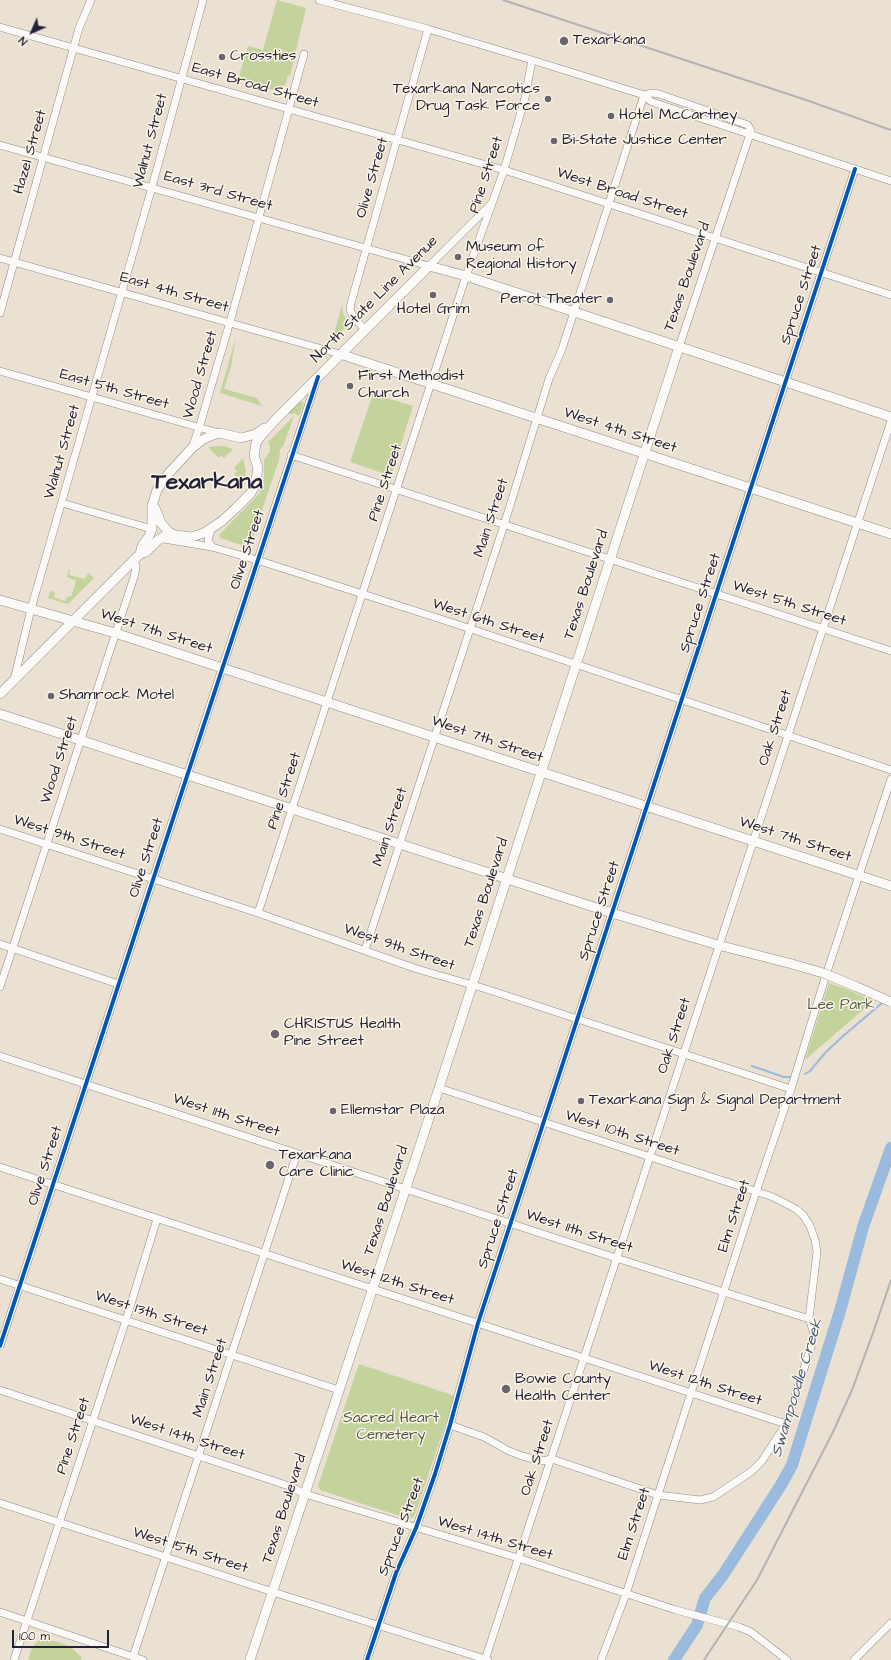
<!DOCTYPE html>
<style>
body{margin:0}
#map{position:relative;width:891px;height:1660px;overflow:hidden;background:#eae1d2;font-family:"Architects Daughter",sans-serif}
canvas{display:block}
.north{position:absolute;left:12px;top:12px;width:40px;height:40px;-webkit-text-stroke:3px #fcf5e5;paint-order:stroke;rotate:225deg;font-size:11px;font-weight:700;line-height:16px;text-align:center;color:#22223b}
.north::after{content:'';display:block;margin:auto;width:14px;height:18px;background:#22223b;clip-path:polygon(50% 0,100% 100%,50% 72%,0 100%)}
.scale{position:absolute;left:12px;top:1630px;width:97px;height:18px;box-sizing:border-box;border:2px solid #22223b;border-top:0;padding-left:5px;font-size:12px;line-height:14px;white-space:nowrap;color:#22223b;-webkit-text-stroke:3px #fcf5e5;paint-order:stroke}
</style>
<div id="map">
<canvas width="891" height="1660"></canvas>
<div class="north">N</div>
<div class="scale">100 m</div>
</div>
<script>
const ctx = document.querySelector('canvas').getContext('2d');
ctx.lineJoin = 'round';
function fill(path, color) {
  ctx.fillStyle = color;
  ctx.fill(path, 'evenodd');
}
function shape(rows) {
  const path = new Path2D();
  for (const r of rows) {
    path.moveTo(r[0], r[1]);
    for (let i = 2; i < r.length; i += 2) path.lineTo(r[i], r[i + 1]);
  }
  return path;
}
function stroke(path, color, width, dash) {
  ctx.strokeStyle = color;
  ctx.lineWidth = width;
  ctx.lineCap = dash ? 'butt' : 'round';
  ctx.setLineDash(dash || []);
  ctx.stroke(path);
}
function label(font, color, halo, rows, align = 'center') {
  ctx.font = font + ' "Architects Daughter",sans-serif';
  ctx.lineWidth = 3;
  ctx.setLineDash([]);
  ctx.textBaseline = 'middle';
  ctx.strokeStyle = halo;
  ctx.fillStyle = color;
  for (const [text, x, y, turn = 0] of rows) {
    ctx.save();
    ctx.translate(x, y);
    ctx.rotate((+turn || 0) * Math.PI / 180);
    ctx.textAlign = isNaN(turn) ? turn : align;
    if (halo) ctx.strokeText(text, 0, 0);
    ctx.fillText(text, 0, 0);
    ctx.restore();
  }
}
fill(shape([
 [277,0,306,8,290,76,288,75,285,86,283,85,281,92,238,80,248,46,263,50],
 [342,305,343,313,349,324,332,341],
 [236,337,231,366,224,389,257,398,262,406,220,393],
 [373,394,413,406,391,476,350,462],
 [299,401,304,403,300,414,298,416,295,413,291,414,288,414],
 [294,416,284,444,280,450,279,460,250,546,248,547,220,538,219,535,259,494,264,478,264,460,270,451,270,447,268,442],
 [224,446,233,449,224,458,221,456,219,458,208,447],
 [243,458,246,471,243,483,234,474,237,471,234,468],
 [69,569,70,571,69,575,85,579,88,573,94,578,68,604,48,598,50,591,55,592,54,597,65,601,68,596,71,597,76,581,67,577],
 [829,983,846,989,873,1001,805,1060],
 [359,1364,455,1396,414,1517,409,1519,320,1490,318,1486],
 [42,1637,70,1646,82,1658,81,1660,28,1660,32,1647]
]), '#c4d29b');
stroke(shape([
 [752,1066,784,1077,791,1077],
 [805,1074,810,1071,825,1053,842,1037,883,1002]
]), '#9abade', 2);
stroke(shape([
 [674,1660,697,1625,705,1598,723,1575,781,1485,792,1465,840,1311,863,1227,891,1148]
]), '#9abade', 12);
const minor = shape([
 [319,0,428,29,532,60,644,95,651,93,659,94,748,125,751,131,679,347],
 [0,27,504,170,891,295],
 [641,94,652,102,891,181],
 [0,145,429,266,491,204],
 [0,258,340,354],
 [0,313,79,28,91,0],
 [365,330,353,316,350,310,351,303,428,29],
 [0,371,219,433],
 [192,448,199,428,230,322,304,54],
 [291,455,891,651],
 [62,503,152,529],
 [211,530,208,540,212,547],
 [164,539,212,547,257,560,456,624,891,770],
 [14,680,31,609,152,187,203,0],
 [0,829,258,913,417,969,483,988,791,1089],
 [258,913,466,276,504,170,525,98,532,60],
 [0,944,118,984],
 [365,950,504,525,549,379,562,349,644,95],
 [0,987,134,577,136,567,134,560],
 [0,1056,616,1258,803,1317,809,1318],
 [439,1088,773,1197,796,1209,803,1215,810,1226,815,1240,817,1252,809,1318,814,1334,812,1344,786,1424,762,1461,752,1471,713,1497,700,1500,658,1495,552,1459,542,1461,522,1456,509,1451,484,1437,450,1425],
 [0,1167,786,1424],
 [0,1279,339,1390],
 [0,1346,317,379],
 [0,1390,289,1486,305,1494,518,1558,676,1610,739,1627,751,1632,787,1660],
 [0,1503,273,1592,488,1660],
 [0,1612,143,1660],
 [133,1657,297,1153],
 [14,1660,126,1320,157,1219],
 [367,1660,396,1573,416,1528,435,1474,450,1425,478,1323,855,169],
 [485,1660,891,421],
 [601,1660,626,1594,658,1495,756,1192,791,1089,825,978,891,779],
 [854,1660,891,1623]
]);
const major = shape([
 [340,354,891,534],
 [155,508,161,523,169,532,175,535],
 [140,554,142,546,149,536,152,529,152,506,157,490,169,473,192,448,202,440,213,435,220,433,241,438,256,434,264,428],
 [0,600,115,633,891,886],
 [0,694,140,554,146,552,158,540,165,536,175,535,191,537,204,533,222,521,236,508,251,493,255,485,258,468,254,456,256,443,260,437,276,419,429,266,466,276,891,417],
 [0,714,612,913,718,945,792,964],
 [250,1660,439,1088,679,347]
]);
stroke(minor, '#908b87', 8);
stroke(major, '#908b87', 10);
stroke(minor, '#fcfaf8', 7);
stroke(major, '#fcfaf8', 9);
stroke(shape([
 [503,0,806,100,891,130],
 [704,1660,757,1580,833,1432,852,1390,874,1330,891,1280]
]), '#b4b2b3', 2);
const majorBridge = shape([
 [792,964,823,973,857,987,891,1002]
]);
stroke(majorBridge, '#908b87', 10, []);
stroke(majorBridge, '#fcfaf8', 9);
stroke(shape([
 [0,1346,318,377],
 [367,1660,396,1573,416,1528,435,1474,450,1425,478,1323,855,169]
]), '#0057b8', 4);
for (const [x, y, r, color] of [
 [564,41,5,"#686570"],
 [222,57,4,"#686570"],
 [548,99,4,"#686570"],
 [611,116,4,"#686570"],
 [554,141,4,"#686570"],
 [458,257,4,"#686570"],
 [433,295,4,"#686570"],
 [610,300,4,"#686570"],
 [350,386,4,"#686570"],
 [51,696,4,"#686570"],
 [275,1034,5,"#686570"],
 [581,1101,4,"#686570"],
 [333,1111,4,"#686570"],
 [270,1165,5,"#686570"],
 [506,1389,5,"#686570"]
]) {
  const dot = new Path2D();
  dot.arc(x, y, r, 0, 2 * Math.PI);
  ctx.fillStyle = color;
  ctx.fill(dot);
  stroke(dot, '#fcf5e5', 1.5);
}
label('15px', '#22223b', '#fcf5e5', [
 ["Texarkana",573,41],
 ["Crossties",230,57],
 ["Texarkana Narcotics",540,90,"right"],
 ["Drug Task Force",540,107,"right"],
 ["Hotel McCartney",619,116],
 ["Bi-State Justice Center",562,141],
 ["Museum of",466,248],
 ["Regional History",466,265],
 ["Perot Theater",602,300,"right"],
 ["Hotel Grim",433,310,"center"],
 ["First Methodist",358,377],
 ["Church",358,394],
 ["Shamrock Motel",59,696],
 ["CHRISTUS Health",284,1025],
 ["Pine Street",284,1042],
 ["Texarkana Sign & Signal Department",589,1101],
 ["Ellemstar Plaza",341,1111],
 ["Texarkana",279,1156],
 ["Care Clinic",279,1173],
 ["Bowie County",515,1380],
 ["Health Center",515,1397]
], 'left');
label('15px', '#22223b', '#fcf5e5', [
 ["East Broad Street",255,86,16],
 ["Walnut Street",151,141,-75],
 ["Hazel Street",31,152,-74],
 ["Pine Street",487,175,-72],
 ["Olive Street",373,178,-74],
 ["East 3rd Street",218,192,16],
 ["West Broad Street",622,194,18],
 ["Texas Boulevard",688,277,-71],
 ["East 4th Street",174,293,16],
 ["Spruce Street",802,295,-72],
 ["North State Line Avenue",375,300,-45],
 ["Wood Street",201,375,-74],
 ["East 5th Street",114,390,16],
 ["West 4th Street",620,431,18],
 ["Walnut Street",63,452,-74],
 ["Pine Street",386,483,-72],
 ["Main Street",492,518,-72],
 ["Olive Street",248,550,-72],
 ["Texas Boulevard",587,585,-72],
 ["Spruce Street",701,603,-72],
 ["West 5th Street",789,604,18],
 ["West 6th Street",488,622,18],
 ["West 7th Street",156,632,18],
 ["Oak Street",776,728,-72],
 ["West 7th Street",487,740,19],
 ["Wood Street",60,760,-72],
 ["Pine Street",285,791,-72],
 ["Main Street",391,827,-72],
 ["West 9th Street",69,838,18],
 ["West 7th Street",795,840,18],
 ["Olive Street",147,858,-72],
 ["Texas Boulevard",487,893,-72],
 ["Spruce Street",600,911,-72],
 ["West 9th Street",399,948,19],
 ["Oak Street",675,1036,-72],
 ["West 11th Street",226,1116,18],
 ["West 10th Street",622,1134,18],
 ["Olive Street",46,1166,-72],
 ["Texas Boulevard",387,1201,-72],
 ["Elm Street",735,1216,-72],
 ["Spruce Street",499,1219,-72],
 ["West 11th Street",579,1232,18],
 ["West 12th Street",397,1283,18],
 ["West 13th Street",151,1314,18],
 ["Main Street",211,1378,-72],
 ["West 12th Street",705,1384,18],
 ["Pine Street",74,1436,-72],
 ["West 14th Street",187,1438,18],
 ["Oak Street",538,1458,-72],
 ["Texas Boulevard",285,1509,-72],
 ["Elm Street",635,1524,-72],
 ["Spruce Street",402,1527,-69],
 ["West 14th Street",495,1539,17],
 ["West 15th Street",190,1551,18]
]);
label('15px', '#505b4d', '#fcf5e5', [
 ["Lee Park",841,1006],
 ["Sacred Heart",391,1419],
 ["Cemetery",391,1436]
]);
label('italic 16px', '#44587e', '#fcf5e5', [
 ["Swampoodle Creek",798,1388,-73]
]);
label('bold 23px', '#22223b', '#fcf5e5', [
 ["Texarkana",207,483]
]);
</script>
